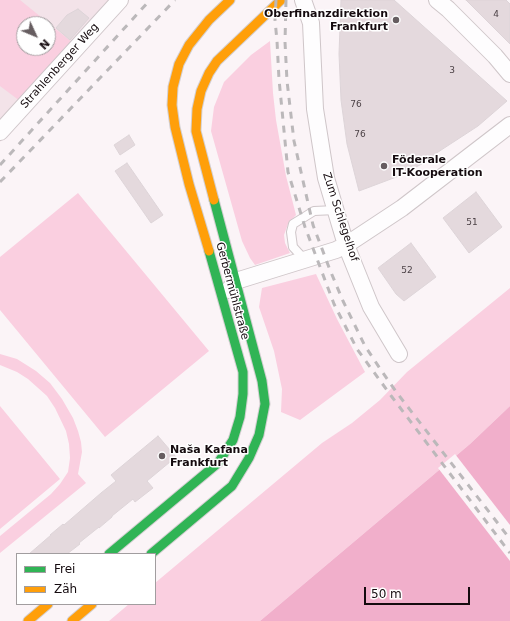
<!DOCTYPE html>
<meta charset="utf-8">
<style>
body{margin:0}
#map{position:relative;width:510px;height:621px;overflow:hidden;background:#fbf4f7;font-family:"DejaVu Sans",sans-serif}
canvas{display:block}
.legend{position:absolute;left:16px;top:553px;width:140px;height:52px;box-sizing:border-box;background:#fff;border:1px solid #a19d9f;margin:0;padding:5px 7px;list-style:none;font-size:12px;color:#150b0f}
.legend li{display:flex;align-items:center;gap:8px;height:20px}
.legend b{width:20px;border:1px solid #a19d9f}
.north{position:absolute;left:16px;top:16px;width:40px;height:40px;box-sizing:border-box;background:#fff;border:1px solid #a19d9f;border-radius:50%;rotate:134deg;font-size:11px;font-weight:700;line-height:16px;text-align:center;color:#150b0f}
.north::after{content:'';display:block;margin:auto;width:14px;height:18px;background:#665d60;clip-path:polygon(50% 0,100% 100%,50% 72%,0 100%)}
.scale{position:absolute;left:364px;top:587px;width:106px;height:18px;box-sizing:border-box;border:2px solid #150b0f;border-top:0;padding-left:5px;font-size:12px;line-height:14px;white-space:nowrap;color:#150b0f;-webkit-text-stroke:3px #fff;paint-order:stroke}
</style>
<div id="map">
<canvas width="510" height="621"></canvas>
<ul class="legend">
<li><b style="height:5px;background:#30b455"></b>Frei</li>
<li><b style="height:5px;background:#ff9f0a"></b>Zäh</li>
</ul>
<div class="north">N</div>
<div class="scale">50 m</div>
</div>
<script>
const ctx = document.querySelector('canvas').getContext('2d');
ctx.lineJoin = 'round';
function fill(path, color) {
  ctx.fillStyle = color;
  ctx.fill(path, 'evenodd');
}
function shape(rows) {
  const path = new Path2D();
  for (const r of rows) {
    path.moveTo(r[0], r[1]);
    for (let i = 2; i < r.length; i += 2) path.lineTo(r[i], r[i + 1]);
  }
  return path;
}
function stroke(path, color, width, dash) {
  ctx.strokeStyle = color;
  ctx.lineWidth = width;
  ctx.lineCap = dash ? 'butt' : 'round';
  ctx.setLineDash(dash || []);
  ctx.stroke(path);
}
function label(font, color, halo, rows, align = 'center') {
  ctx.font = font + ' "DejaVu Sans",sans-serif';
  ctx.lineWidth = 3;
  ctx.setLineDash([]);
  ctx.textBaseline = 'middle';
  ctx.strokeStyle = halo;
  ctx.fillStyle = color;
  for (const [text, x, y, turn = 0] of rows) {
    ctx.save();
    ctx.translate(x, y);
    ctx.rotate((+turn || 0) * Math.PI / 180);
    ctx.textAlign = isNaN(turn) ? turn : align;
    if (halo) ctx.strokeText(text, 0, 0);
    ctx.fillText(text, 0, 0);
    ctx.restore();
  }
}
fill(shape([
 [0,0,128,0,0,142],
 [24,24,48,24,48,48,24,48]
]), '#f3e3e9');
fill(shape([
 [0,0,20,0,73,43,20,101,0,86],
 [24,24,48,24,48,48,24,48],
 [270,41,273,93,276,120,286,176,296,215,288,224,284,235,285,243,290,253,255,265,250,258,242,241,211,131,214,107,224,82,251,55],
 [78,193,209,351,105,437,0,310,0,257],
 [316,274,337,319,365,372,300,420,281,412,282,389,274,351,259,307,262,288],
 [510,288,510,406,470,444,260,621,109,621,129,604,155,604,155,583,322,443,352,423,380,400,407,372],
 [0,354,17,359,36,371,50,383,62,399,73,418,78,431,81,442,82,452,78,474,86,483,0,553,0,536,51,494,60,484,68,472,70,458,69,444,66,431,55,408,47,396,28,379,17,372,0,365],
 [0,406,60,479,0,529]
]), '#facfe0');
fill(shape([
 [510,406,510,621,260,621,470,444]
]), '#f1afcb');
fill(shape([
 [455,454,510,525,510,561,438,468]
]), '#fbf4f7');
const building = shape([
 [341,0,394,0,507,101,478,126,432,156,433,158,399,176,359,191,347,144,341,100,339,54,341,0],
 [466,0,506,0,510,4,510,44,466,0],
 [78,9,89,18,70,40,56,28,67,15,78,9],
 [129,135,135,145,120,155,114,145,129,135],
 [127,163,163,215,151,223,115,171,127,163],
 [476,192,502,227,469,253,443,218,476,192],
 [411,243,436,277,404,301,396,294,378,268,411,243],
 [158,436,176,457,147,481,153,488,135,502,133,499,112,516,112,517,99,528,99,527,79,543,80,544,67,554,29,554,51,535,50,535,63,524,64,525,101,493,116,481,111,475,158,436]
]);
fill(building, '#e4d9dd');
stroke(building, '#ddd4d8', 1);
const lane = shape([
 [305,260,293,247,291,232,293,224,314,211,336,210]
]);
const street = shape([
 [303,0,311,23,315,109,326,178,346,245,371,307,399,354],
 [437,0,448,9,495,56,510,74],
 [0,132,120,0],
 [229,290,236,281,336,250,346,245,402,208,510,125]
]);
const fast = shape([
 [109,554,218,463,233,440,240,417,243,394,243,372,209,251],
 [151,554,232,486,249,458,259,435,265,404,262,381,214,200]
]);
const slow = shape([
 [214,200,196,131,197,109,201,91,209,73,217,61,281,0],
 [209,251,189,184,175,127,172,105,173,87,179,64,189,45,209,20,230,0],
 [28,621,48,604],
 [72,621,92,604]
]);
stroke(lane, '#cfc6c9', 10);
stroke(street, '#cfc6c9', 18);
stroke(fast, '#d3cfd1', 11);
stroke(slow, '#d3cfd1', 11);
stroke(lane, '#fefdfe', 8);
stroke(street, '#fefdfe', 16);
stroke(fast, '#30b455', 9);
stroke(slow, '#ff9f0a', 9);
stroke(shape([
 [276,0,275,20,277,41,279,79,288,172,305,227,334,304,357,349,392,397,510,553],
 [286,0,285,42,287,81,294,141,313,225,330,270,343,301,365,346,381,370,397,393,510,539],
 [0,165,150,0],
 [0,182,175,0]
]), '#bbb8ba', 3, [7, 7]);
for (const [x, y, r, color] of [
 [396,20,4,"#665d60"],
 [384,166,4,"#665d60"],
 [162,456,4,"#665d60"]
]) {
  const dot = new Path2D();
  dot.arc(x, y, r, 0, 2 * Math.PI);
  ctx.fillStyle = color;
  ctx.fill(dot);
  stroke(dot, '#fff', 1.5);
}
label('9px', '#4c4246', null, [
 ["4",496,15],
 ["3",452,71],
 ["76",356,105],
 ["76",360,135],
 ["51",472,223],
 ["52",407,271]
]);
label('bold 11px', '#150b0f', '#fff', [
 ["Oberfinanzdirektion",388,14,"right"],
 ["Frankfurt",388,27,"right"],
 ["Föderale",392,160],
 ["IT-Kooperation",392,173],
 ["Naša Kafana",170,450],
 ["Frankfurt",170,463]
], 'left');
label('11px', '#150b0f', '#fff', [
 ["Strahlenberger Weg",60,66,-48],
 ["Zum Schlegelhof",340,217,72],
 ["Gerbermühlstraße",232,291,75]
]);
</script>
